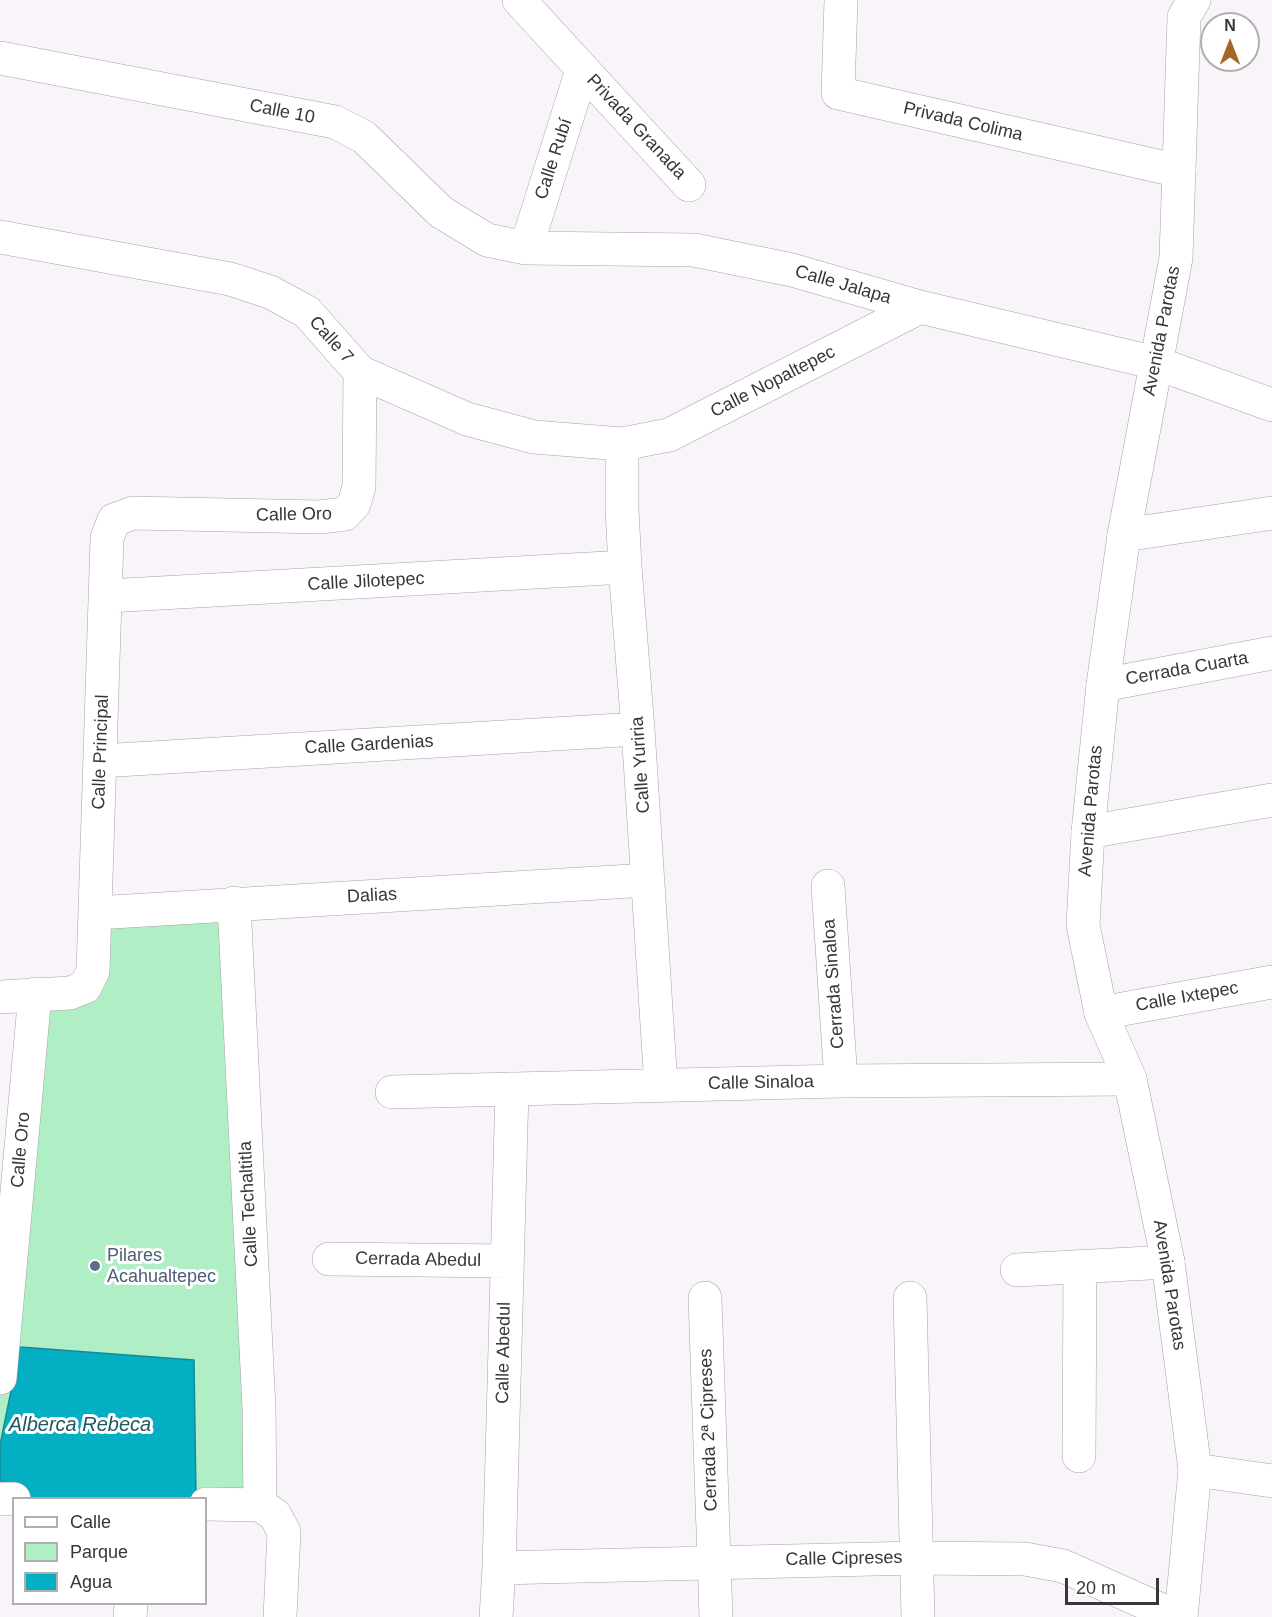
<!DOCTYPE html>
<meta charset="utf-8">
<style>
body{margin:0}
#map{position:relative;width:1272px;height:1617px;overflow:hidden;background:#f9f3fa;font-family:Helvetica,sans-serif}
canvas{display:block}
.legend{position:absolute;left:12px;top:1497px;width:195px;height:108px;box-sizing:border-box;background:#fff;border:2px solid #afafaf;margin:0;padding:8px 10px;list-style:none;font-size:18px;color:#383638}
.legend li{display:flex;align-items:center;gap:12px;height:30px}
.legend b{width:30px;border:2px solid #afafaf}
.north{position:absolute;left:1200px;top:12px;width:60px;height:60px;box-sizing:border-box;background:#fff;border:2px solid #afafaf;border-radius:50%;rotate:0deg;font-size:16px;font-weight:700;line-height:24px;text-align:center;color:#383638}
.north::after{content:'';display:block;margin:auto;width:21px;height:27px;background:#a16925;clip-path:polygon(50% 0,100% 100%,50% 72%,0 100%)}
.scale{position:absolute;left:1065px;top:1578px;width:94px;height:27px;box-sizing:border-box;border:3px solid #383638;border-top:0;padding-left:8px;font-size:18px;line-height:21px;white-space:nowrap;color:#383638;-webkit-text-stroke:4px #fff;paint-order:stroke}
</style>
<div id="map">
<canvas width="1272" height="1617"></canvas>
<ul class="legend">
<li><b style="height:8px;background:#fff"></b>Calle</li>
<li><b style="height:16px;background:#b0efc5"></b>Parque</li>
<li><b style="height:16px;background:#04aec3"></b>Agua</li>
</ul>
<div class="north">N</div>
<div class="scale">20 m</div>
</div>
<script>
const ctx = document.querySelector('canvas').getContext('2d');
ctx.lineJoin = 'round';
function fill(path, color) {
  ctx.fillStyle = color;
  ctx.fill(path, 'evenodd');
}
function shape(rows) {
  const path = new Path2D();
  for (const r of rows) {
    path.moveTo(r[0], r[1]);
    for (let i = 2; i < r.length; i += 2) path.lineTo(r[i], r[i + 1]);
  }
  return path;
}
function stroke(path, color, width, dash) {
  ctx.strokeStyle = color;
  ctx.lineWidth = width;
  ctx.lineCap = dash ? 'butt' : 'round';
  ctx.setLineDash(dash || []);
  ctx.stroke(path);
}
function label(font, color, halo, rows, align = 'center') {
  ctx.font = font + ' Helvetica,sans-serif';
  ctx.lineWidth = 6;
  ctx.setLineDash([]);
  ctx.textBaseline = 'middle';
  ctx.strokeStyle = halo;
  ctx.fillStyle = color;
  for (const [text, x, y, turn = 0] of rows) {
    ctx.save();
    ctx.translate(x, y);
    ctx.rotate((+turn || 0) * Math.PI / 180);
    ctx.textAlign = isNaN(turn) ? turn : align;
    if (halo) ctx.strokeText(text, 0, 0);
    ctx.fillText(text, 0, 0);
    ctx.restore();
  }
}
fill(shape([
 [95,913,225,913,250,1495,0,1499,0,1378,35,994,70,993]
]), '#b0efc5');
const water = shape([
 [20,1347,194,1360,196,1498,0,1498,0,1445,20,1347]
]);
fill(water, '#04aec3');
stroke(water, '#148a99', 1.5);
const minor = shape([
 [519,0,689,185],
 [841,0,838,93,1179,171],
 [0,58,335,122,364,137,441,212,487,240,526,248,694,250,792,270,920,307,1156,363,1272,405],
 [0,237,230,279,270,292,307,312,360,372,467,419,534,437,622,444,669,435,920,307],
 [526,248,582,70],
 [622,444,622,509,625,567,638,729,661,1086],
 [1124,535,1272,513],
 [107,596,625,567],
 [1103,685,1272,653],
 [100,761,638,729],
 [1088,832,1272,800],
 [828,886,841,1081],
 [234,903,259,1408,260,1505],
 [95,913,648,880],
 [0,997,70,993,85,987,93,971,107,538,114,520,133,513,320,517,345,514,354,504,359,487,360,372],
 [1101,1013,1272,982],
 [392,1092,841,1081,1130,1079],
 [329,1259,507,1261],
 [1017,1270,1168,1262],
 [705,1298,716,1617],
 [910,1298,918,1617],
 [0,1378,35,994],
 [1079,1456,1080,1267],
 [1195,1470,1272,1481],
 [0,1499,14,1499],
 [206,1504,260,1505],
 [260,1505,275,1515,284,1532,280,1617],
 [499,1568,916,1558,1025,1559,1063,1566,1177,1617],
 [130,1617,131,1604],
 [496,1617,499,1568,512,1089]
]);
const tertiary = shape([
 [1181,1617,1195,1470,1168,1262,1130,1079,1101,1013,1083,925,1088,832,1103,685,1124,535,1176,258,1184,17,1194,0]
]);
stroke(minor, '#a6a1a8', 34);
stroke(tertiary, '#a6a1a8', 34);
stroke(minor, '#fff', 33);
stroke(tertiary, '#fff', 33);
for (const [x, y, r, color] of [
 [95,1266,6,"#5c6f8a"]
]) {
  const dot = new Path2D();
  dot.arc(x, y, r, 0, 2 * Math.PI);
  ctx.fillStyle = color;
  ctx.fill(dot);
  stroke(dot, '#fff', 2);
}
label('18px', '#383638', '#fff', [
 ["Calle 10",282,112,11],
 ["Privada Colima",963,122,13],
 ["Privada Granada",636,127,47],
 ["Calle Rubí",554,159,-72],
 ["Calle Jalapa",843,285,16],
 ["Avenida Parotas",1162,331,-79],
 ["Calle 7",331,340,48],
 ["Calle Nopaltepec",773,382,-27],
 ["Calle Oro",294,515,-1],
 ["Calle Jilotepec",366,582,-3],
 ["Cerrada Cuarta",1187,669,-10],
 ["Calle Gardenias",369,745,-3],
 ["Calle Principal",101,752,-88],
 ["Calle Yuriria",641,765,-94],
 ["Avenida Parotas",1091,811,-85],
 ["Dalias",372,896,-3],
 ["Cerrada Sinaloa",834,984,-94],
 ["Calle Ixtepec",1187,997,-10],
 ["Calle Sinaloa",761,1083,-1],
 ["Calle Oro",21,1150,-85],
 ["Calle Techaltitla",249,1204,-93],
 ["Cerrada Abedul",418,1260,1],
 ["Avenida Parotas",1169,1285,81],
 ["Calle Abedul",504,1353,-89],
 ["Cerrada 2ª Cipreses",709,1430,-92],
 ["Calle Cipreses",844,1559,-1]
]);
label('18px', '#4e5e75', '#fff', [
 ["Pilares",107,1256],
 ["Acahualtepec",107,1277]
], 'left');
label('italic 20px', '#215962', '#fff', [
 ["Alberca Rebeca",80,1425]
]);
</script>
